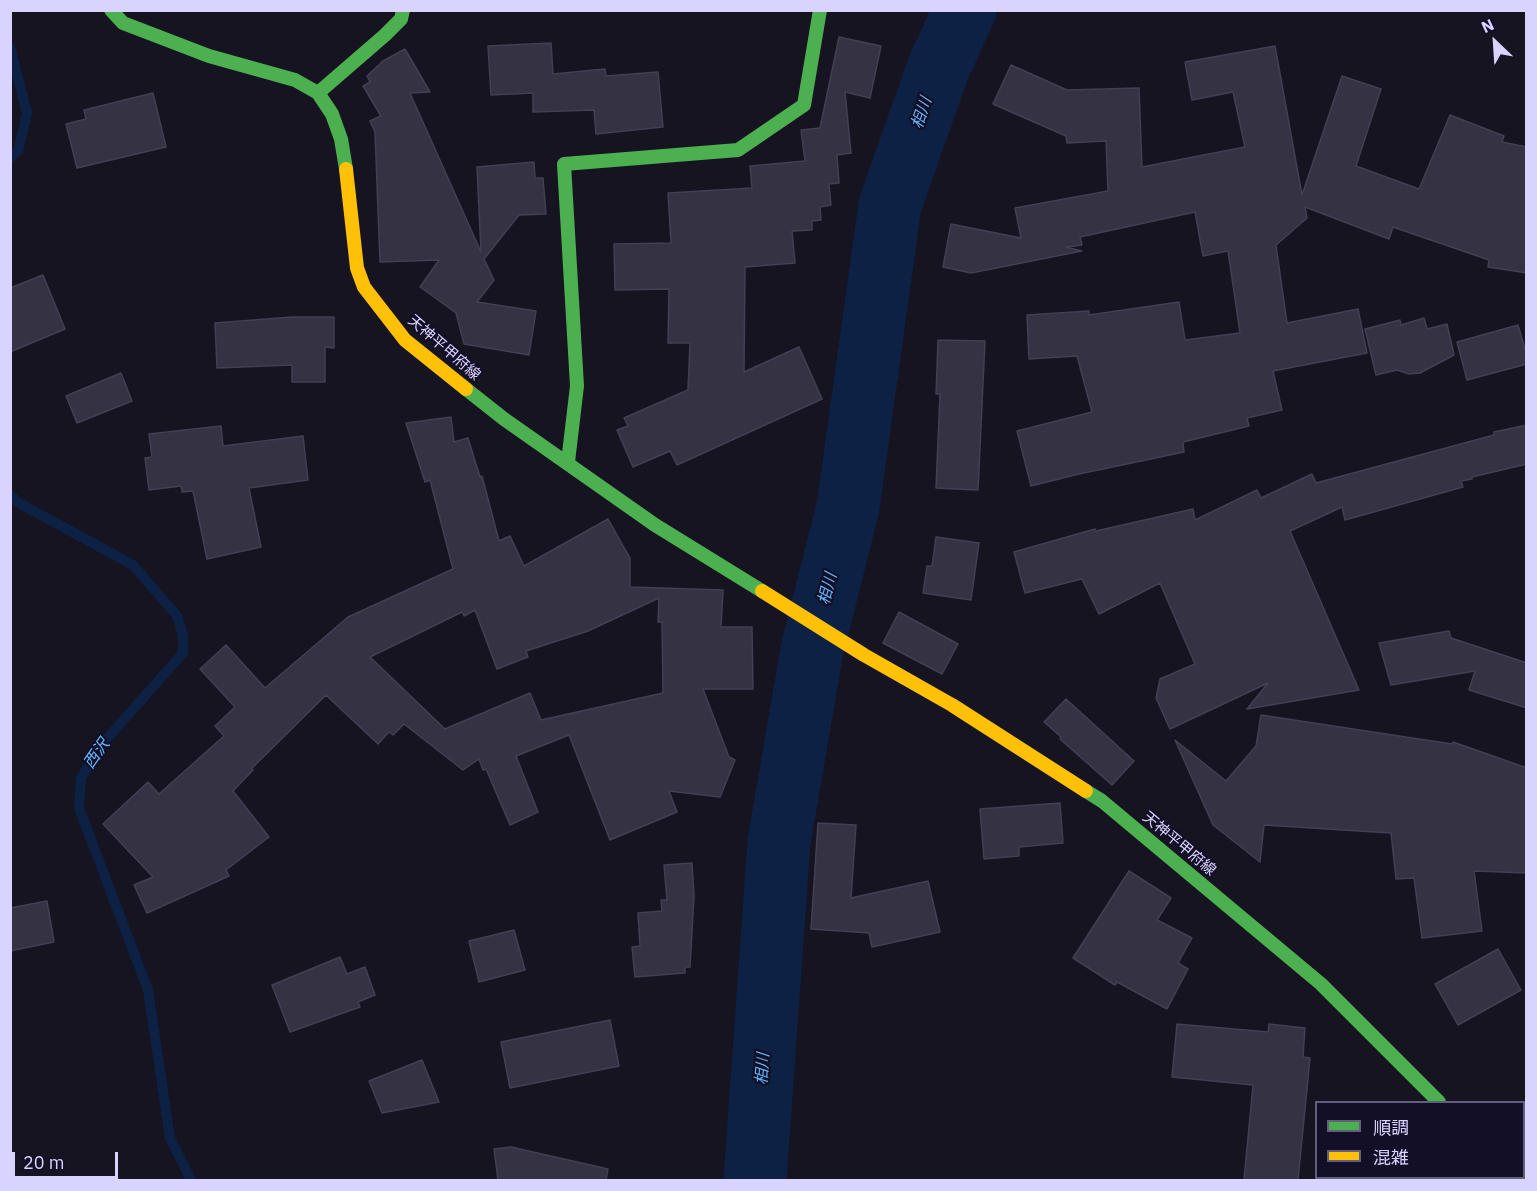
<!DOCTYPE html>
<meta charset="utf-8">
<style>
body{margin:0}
#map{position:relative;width:1537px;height:1191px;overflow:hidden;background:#161421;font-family:"IBM Plex Sans","Noto Sans JP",sans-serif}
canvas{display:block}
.frame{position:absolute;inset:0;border:12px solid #d9d4ff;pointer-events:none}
.legend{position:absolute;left:1315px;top:1101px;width:210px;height:78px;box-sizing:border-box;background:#130f26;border:2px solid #625e7d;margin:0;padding:8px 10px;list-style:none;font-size:18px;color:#d9d4ff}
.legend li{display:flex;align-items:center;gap:12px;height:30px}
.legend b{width:30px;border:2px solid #625e7d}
.north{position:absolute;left:1465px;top:12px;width:60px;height:60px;-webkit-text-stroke:4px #130f26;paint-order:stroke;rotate:335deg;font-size:16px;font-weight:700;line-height:24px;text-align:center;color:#d9d4ff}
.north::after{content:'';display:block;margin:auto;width:21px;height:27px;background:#d9d4ff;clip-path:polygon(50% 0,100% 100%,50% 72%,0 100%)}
.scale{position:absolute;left:12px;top:1152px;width:106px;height:27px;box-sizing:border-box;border:3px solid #d9d4ff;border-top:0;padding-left:8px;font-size:18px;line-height:21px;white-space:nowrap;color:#d9d4ff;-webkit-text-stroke:4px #130f26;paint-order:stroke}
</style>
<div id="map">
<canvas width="1537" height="1191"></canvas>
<div class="frame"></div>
<ul class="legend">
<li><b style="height:8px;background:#4caf50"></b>順調</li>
<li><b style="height:8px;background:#ffc107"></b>混雑</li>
</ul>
<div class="north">N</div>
<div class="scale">20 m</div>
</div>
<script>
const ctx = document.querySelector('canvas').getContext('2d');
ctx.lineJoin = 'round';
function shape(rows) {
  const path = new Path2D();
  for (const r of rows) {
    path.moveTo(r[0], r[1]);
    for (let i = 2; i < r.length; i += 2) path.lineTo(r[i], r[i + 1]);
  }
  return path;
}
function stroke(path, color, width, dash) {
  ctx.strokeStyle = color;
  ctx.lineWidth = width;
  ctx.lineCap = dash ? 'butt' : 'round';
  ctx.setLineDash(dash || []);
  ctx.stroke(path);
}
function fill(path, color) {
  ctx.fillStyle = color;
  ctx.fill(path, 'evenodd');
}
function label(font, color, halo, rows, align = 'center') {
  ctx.font = font + ' "IBM Plex Sans","Noto Sans JP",sans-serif';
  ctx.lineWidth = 4.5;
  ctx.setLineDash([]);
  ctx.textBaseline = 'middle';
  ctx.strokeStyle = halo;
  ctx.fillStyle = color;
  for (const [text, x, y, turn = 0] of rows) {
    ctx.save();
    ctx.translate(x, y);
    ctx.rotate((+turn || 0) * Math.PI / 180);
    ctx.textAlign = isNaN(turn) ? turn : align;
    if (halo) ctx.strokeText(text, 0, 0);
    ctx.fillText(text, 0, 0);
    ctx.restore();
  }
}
stroke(shape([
 [10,47,27,113,18,151,10,158],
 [10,495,19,503,133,565,177,616,183,635,183,653,103,743,81,778,79,808,148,990,170,1138,191,1180]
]), '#0d2144', 10);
stroke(shape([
 [755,1180,779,842,812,650,848,507,890,205,938,69,965,10]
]), '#0d2144', 63);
const building = shape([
 [839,37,881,46,870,98,845,92,851,153,837,155,839,183,829,184,831,205,820,207,821,220,812,221,812,230,792,231,795,263,745,267,744,372,799,347,822,399,677,465,670,451,633,467,617,430,628,426,624,418,688,390,690,343,668,343,669,289,615,290,614,244,671,243,668,193,752,188,750,166,805,161,801,130,820,128,839,37],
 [551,43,553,74,605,69,606,76,658,72,663,127,596,134,594,110,533,112,533,93,491,95,488,46,551,43],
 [1275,46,1302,195,1342,76,1381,89,1356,166,1419,189,1450,115,1504,136,1502,142,1527,147,1527,273,1488,267,1489,260,1393,227,1389,239,1305,207,1307,218,1276,245,1287,323,1358,309,1367,353,1273,371,1282,410,1247,418,1249,426,1183,442,1184,452,1079,474,1031,486,1017,431,1092,412,1077,356,1029,359,1027,315,1089,311,1089,315,1179,302,1185,340,1240,333,1228,251,1203,256,1195,212,1080,237,1082,245,1066,247,1082,251,971,273,943,267,951,224,1021,238,1015,208,1108,191,1106,141,1067,143,1066,136,993,104,1011,65,1067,90,1139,88,1142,167,1245,147,1233,92,1192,100,1185,62,1275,46],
 [405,49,430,92,410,93,481,252,477,167,534,162,535,178,543,178,546,214,519,215,484,259,494,280,477,302,536,311,529,355,464,344,456,313,420,287,439,260,380,262,375,132,370,121,381,116,363,86,370,82,367,76,383,61,405,49],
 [153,93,166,147,77,168,66,124,86,119,84,110,153,93],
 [43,275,65,329,10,352,10,288,43,275],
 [292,317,334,317,334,348,325,347,325,382,292,382,292,365,217,368,215,323,292,317],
 [1424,318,1427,329,1447,324,1454,355,1420,373,1409,374,1397,370,1376,375,1365,329,1400,320,1401,325,1424,318],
 [1518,325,1527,356,1527,364,1467,380,1457,342,1518,325],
 [938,340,985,341,978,490,936,488,940,394,936,394,938,340],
 [121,373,132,401,77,423,66,396,121,373],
 [451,417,454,442,468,438,480,477,482,476,499,541,510,536,524,566,608,519,630,558,630,587,723,590,721,627,752,627,753,689,703,689,729,757,735,760,720,797,669,791,677,812,610,840,569,735,516,756,538,812,510,825,486,769,483,770,479,759,463,770,404,724,393,735,389,732,378,744,326,695,252,768,253,770,233,791,269,837,226,870,229,876,147,913,134,885,153,877,103,824,148,782,159,794,224,736,215,726,235,707,200,669,226,645,265,688,348,617,453,569,430,480,425,482,406,423,451,417],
 [659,598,658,622,662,622,663,693,541,720,530,693,445,729,370,657,462,612,464,616,475,610,497,669,528,657,526,651,588,631,659,598],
 [1527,425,1527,464,1472,477,1472,479,1461,481,1463,487,1345,520,1342,507,1290,531,1359,690,1247,709,1268,683,1170,729,1156,698,1160,679,1195,664,1160,583,1099,614,1082,579,1025,593,1014,552,1095,529,1096,531,1193,509,1195,520,1257,490,1261,498,1312,474,1316,483,1494,435,1494,432,1527,425],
 [221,426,223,446,303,436,308,480,249,488,261,547,207,559,193,491,182,492,181,486,149,490,145,458,152,457,149,434,221,426],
 [936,537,979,543,971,600,923,593,927,566,932,566,936,537],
 [899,612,958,644,942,674,883,643,899,612],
 [1449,631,1451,638,1527,663,1527,708,1469,690,1475,671,1391,685,1379,643,1449,631],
 [1066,699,1134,761,1112,785,1060,739,1061,737,1044,722,1066,699],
 [1261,715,1452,744,1453,742,1527,768,1527,873,1474,871,1482,931,1422,938,1414,878,1396,879,1391,833,1264,825,1260,862,1213,825,1175,740,1226,781,1256,746,1261,715],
 [1060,803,1063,843,1019,847,1019,856,984,859,980,809,1060,803],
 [818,823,856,825,851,898,928,881,940,932,872,947,869,933,811,929,818,823],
 [692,863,694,896,690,967,685,967,685,973,635,977,632,947,640,946,638,913,662,911,661,900,667,900,664,865,692,863],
 [1129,871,1171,898,1157,920,1192,938,1178,963,1188,969,1167,1009,1117,982,1115,985,1073,958,1129,871],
 [47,901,54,942,10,951,10,908,47,901],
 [514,930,525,970,479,982,469,941,514,930],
 [1498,949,1521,990,1458,1025,1435,984,1498,949],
 [340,957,347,974,365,967,375,995,358,1002,360,1007,290,1032,272,985,340,957],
 [610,1020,619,1066,510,1088,501,1042,610,1020],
 [1177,1024,1268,1032,1269,1024,1305,1028,1303,1057,1310,1058,1298,1180,1244,1180,1253,1085,1172,1077,1177,1024],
 [422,1060,439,1102,382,1113,369,1081,422,1060],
 [511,1147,608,1169,606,1180,498,1180,494,1149,511,1147]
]);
fill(building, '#343243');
stroke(building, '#433f54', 1.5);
stroke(shape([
 [111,10,123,23,209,56,295,80,318,93,332,114,341,139,346,169],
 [318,93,385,35,401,19,403,10],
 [466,389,504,419,655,525,762,591],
 [568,462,577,386,564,164,738,150,804,105,820,10],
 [1086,791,1102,801,1321,984,1439,1102]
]), '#4caf50', 14);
stroke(shape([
 [346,169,357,268,364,287,405,340,466,389],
 [762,591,864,655,952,705,1086,791],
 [1508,1178,1510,1180]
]), '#ffc107', 14);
label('15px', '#d9d4ff', '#130f26', [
 ["天神平甲府線",444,348,41],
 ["天神平甲府線",1179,844,40]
]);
label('italic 16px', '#62b6ff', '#130f26', [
 ["相川",922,113,-71],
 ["相川",828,589,-76],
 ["西沢",97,754,-55],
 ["相川",763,1069,-86]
]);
</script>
